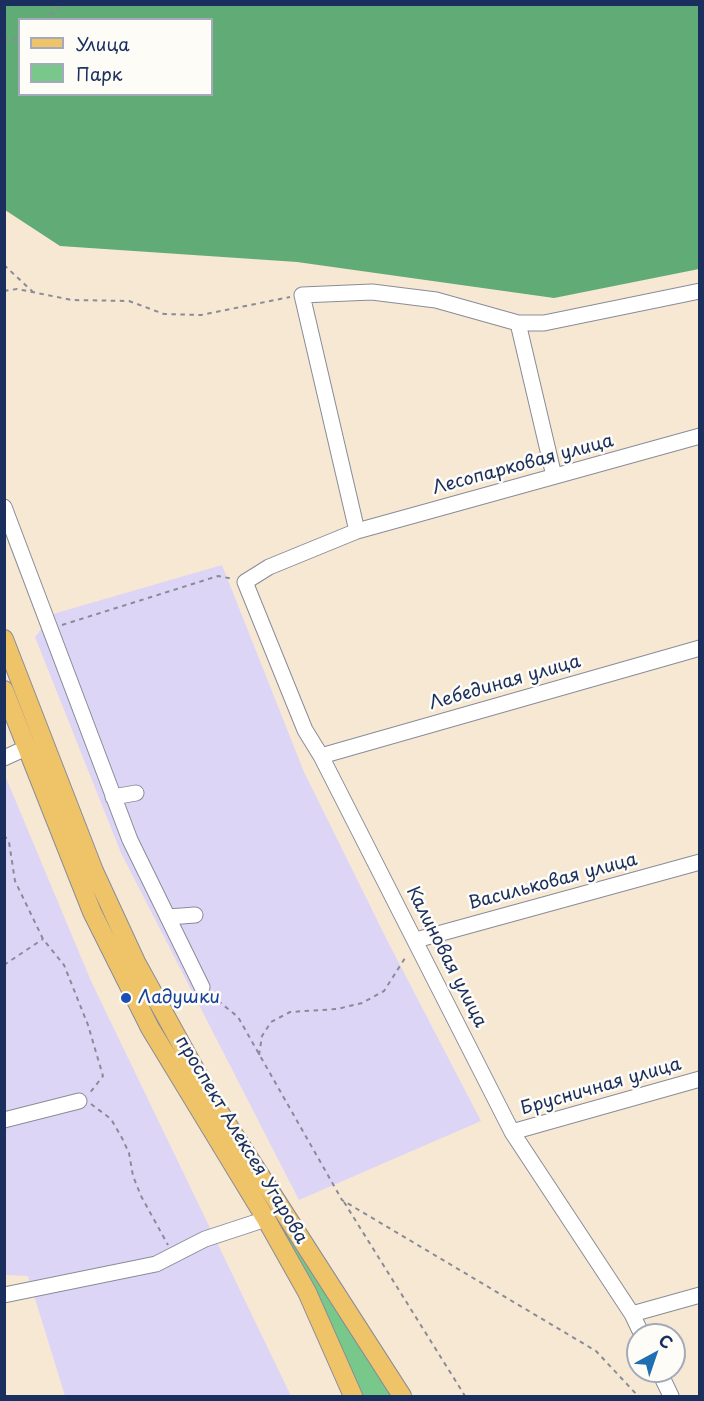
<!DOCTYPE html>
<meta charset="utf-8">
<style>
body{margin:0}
#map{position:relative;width:704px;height:1401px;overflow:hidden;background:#f7e8d3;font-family:"Playpen Sans",sans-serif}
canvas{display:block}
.frame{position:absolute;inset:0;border:6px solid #1b2f5e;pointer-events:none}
.legend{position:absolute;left:18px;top:18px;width:195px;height:78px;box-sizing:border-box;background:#fdfcf7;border:2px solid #a3aaba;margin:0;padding:8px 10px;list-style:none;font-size:18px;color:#1b2f5e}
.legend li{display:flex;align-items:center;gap:12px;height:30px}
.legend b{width:30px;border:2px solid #a3aaba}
.north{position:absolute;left:626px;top:1323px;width:60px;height:60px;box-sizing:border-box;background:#fdfcf7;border:2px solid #a3aaba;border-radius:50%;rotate:40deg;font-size:16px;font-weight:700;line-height:24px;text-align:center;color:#1b2f5e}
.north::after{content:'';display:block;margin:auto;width:21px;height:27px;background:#1f6fb2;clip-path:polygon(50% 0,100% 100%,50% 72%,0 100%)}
</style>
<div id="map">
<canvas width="704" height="1401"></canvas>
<div class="frame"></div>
<ul class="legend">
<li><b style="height:8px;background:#efc469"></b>Улица</li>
<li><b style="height:16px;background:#77c88a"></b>Парк</li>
</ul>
<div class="north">С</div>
</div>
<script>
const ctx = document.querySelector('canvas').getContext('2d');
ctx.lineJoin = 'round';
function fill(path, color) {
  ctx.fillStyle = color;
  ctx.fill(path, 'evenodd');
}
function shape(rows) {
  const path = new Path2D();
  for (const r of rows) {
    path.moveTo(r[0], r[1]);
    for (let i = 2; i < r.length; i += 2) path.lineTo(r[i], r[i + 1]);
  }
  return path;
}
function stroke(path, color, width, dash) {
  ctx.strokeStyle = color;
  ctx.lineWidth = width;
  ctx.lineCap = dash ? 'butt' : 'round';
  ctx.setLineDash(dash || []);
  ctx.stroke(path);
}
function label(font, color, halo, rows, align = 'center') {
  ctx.font = font + ' "Playpen Sans",sans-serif';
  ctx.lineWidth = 5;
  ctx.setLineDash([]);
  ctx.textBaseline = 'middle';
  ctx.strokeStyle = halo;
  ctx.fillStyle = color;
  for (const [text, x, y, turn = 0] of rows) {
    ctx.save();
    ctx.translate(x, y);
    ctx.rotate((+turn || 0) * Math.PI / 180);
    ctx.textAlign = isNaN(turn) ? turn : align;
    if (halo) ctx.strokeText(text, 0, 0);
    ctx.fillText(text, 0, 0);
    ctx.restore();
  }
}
fill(shape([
 [222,565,304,772,388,942,481,1121,299,1200,121,853,35,637,53,614],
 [4,773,91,981,291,1396,65,1396,28,1276,5,1275]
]), '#ddd5f6');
fill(shape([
 [82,857,393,1396,360,1396,178,1064,87,883]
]), '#77c88a');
fill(shape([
 [4,5,699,5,699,269,554,298,297,262,60,246,5,210],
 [20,20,212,20,212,94,20,94]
]), '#61ac76');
const minor = shape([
 [518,323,554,476],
 [4,507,130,840,202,987],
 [357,531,302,295,372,292,436,300,518,323,544,323,700,291],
 [321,756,700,648],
 [4,758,26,748],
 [113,797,136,793],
 [168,917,195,915],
 [416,940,700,862],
 [4,1120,79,1101],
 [512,1132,700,1079],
 [4,1295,156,1264,205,1239,266,1219],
 [632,1314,700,1295],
 [642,1335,632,1314,512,1132,321,756,305,730,245,582,269,567,357,531,700,436],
 [659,1371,671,1396]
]);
const major = shape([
 [4,639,94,871,136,962,213,1102,402,1396],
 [4,690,92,912,150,1028,266,1219,307,1292,353,1396]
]);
stroke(minor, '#898c98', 17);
stroke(major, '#898c98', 20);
stroke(shape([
 [42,20,64,4],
 [4,39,20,39],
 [4,265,33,292],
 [4,291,17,289,72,300,129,301,164,314,201,315,290,297],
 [62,625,218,576,234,579],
 [4,835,9,842,15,881,43,939,64,965,88,1025,103,1076,89,1094],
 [4,965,43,939],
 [211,995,238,1017,342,1200,596,1351,638,1396],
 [259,1055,262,1036,271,1022,290,1012,337,1009,362,1003,384,991,407,955],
 [91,1104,111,1119,122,1138,129,1153,133,1176,141,1196,168,1245],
 [344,1202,465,1396]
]), '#898c98', 2, [4.5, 4.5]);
stroke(minor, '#fff', 15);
stroke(major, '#efc469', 18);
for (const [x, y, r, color] of [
 [126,998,6,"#1a4fb4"]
]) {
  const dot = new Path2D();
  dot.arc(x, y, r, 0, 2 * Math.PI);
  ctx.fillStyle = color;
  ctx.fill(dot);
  stroke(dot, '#fdfcf7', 2);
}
label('18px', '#1b2f5e', '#fdfcf7', [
 ["Лесопарковая улица",523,465,-15],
 ["Лебединая улица",505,683,-16],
 ["Васильковая улица",553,882,-15],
 ["Калиновая улица",446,957,63],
 ["Брусничная улица",601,1087,-16],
 ["проспект Алексея Угарова",241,1140,59]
]);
label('18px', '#164399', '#fdfcf7', [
 ["Ладушки",138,998]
], 'left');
</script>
